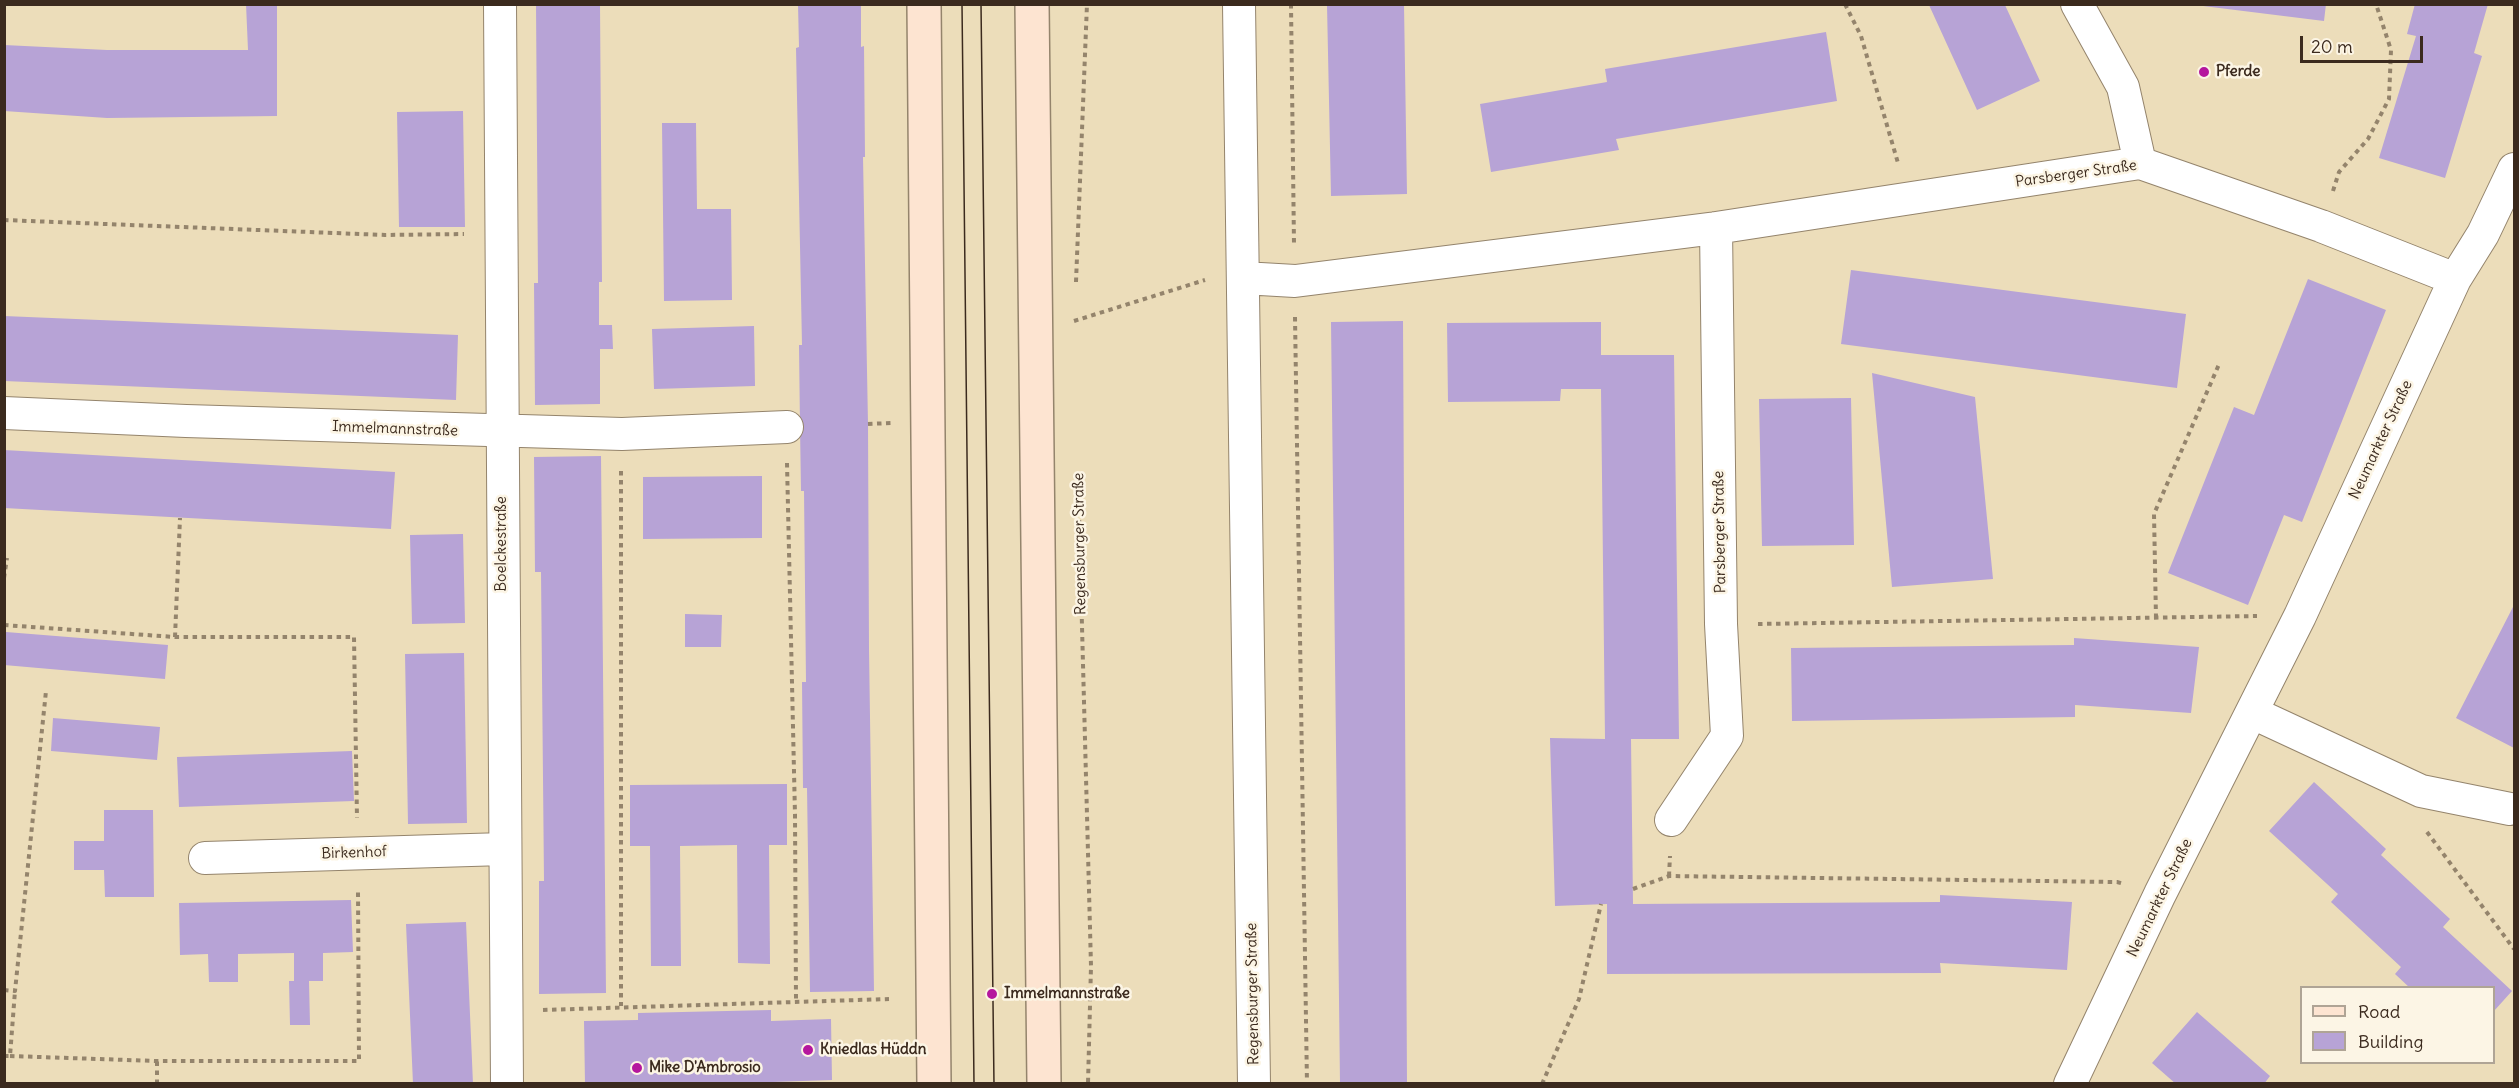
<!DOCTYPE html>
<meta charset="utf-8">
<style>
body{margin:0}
#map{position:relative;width:2519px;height:1088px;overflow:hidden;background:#ecddba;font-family:Delius,sans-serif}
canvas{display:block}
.frame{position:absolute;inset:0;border:6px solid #3b2a1e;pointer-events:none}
.legend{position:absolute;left:2300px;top:986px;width:195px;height:78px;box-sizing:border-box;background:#fcf5e5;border:2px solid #afa495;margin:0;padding:8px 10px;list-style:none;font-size:18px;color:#3b2a1e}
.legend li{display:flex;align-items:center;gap:12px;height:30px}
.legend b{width:30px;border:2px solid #afa495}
.scale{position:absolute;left:2300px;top:36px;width:123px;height:27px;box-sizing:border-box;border:3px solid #3b2a1e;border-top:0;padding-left:8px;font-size:18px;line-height:21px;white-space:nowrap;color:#3b2a1e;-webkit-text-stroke:4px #fcf5e5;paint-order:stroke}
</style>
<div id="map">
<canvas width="2519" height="1088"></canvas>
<div class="frame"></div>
<ul class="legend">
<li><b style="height:8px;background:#fde4d1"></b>Road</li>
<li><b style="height:16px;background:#b7a3d6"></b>Building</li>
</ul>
<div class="scale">20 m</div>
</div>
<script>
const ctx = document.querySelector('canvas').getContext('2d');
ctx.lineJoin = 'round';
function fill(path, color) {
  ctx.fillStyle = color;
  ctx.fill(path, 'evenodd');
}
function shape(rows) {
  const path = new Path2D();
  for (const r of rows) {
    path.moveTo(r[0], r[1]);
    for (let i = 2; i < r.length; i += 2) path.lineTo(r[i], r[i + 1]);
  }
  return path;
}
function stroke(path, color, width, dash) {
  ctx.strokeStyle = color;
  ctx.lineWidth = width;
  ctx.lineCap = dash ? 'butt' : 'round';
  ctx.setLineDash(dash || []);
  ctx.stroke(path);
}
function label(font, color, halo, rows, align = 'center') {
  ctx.font = font + ' Delius,sans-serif';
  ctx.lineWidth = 5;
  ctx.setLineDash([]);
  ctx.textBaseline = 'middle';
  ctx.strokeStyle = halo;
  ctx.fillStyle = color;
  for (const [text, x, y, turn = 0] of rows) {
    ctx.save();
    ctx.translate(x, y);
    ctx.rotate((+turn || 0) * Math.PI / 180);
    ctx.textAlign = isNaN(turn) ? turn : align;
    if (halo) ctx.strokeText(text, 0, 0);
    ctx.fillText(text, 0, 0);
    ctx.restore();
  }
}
fill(shape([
 [246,4,277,4,277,116,107,118,4,111,4,45,107,50,248,50],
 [536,4,600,4,602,282,599,282,599,325,612,325,613,349,600,349,600,404,535,405,534,283,538,283],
 [798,4,861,4,861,47,864,46,865,157,863,157,868,424,869,649,874,991,810,992,807,788,803,788,802,682,806,682,804,491,801,491,800,427,799,345,802,345,796,48,799,47],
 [2187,4,2326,4,2324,21],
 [2415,4,2488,4,2474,53,2482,56,2445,178,2379,158,2416,36,2407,34],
 [1327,5,1404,5,1407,194,1331,196],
 [1929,5,2005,5,2040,81,1977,110],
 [1826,32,1837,101,1616,139,1619,150,1491,172,1480,104,1607,82,1605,69],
 [463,111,465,227,399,227,397,112],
 [662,123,696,123,697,209,731,209,732,300,664,301],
 [1851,270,2186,314,2177,388,1841,344],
 [2308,279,2386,310,2302,522,2284,515,2248,605,2168,573,2234,407,2254,415],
 [4,316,458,335,456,400,4,381],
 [1403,321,1407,1084,1340,1084,1331,322],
 [1601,322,1601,355,1674,355,1679,739,1631,739,1633,904,1940,902,1940,895,2072,902,2067,970,1940,963,1941,973,1607,974,1607,904,1555,906,1550,738,1605,739,1601,389,1561,389,1560,401,1448,402,1447,323],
 [754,326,755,386,654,389,652,329],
 [1872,373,1975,397,1993,579,1892,587],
 [1851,398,1854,545,1762,546,1759,399],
 [4,450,395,472,391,529,4,508],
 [601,456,606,993,539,994,539,881,544,881,541,572,535,572,534,457],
 [762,476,762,538,643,539,643,477],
 [463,534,465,623,412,624,410,535],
 [2514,605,2514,748,2456,718],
 [685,614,722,615,721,647,685,647],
 [6,632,168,645,165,679,4,665],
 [2074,638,2199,647,2191,713,2075,705,2075,717,1792,721,1791,648,2074,645],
 [464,653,467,823,408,824,405,654],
 [53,718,160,727,157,760,51,751],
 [352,751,354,801,179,807,177,757],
 [2314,782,2386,849,2381,855,2450,919,2443,927,2512,991,2494,1011,2494,988,2410,988,2395,974,2401,967,2331,902,2338,894,2269,831],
 [787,784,787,845,769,845,770,964,738,963,737,845,680,846,681,966,651,966,650,846,630,846,630,785],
 [104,810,153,810,154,897,105,897,104,870,74,870,74,841,104,841],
 [351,900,353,952,323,953,323,981,309,981,310,1025,290,1025,289,981,294,981,294,953,238,954,238,982,209,982,208,954,180,955,179,903],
 [466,922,473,1084,413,1084,406,924],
 [771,1010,771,1021,831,1019,832,1080,773,1082,773,1084,585,1084,584,1021,638,1020,638,1013],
 [2197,1012,2270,1076,2264,1084,2176,1084,2152,1063]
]), '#b7a3d6');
const street = shape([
 [500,4,507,1084],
 [1239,4,1254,1084],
 [2077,4,2123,87,2140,163],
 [1243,278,1295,281,1716,228,2140,163,2321,226,2455,279],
 [4,413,186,421,622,434,787,427],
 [2253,713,2421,791,2510,809],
 [1671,820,1727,736,1721,624,1716,228],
 [205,858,504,849],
 [2070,1084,2160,894,2300,616,2455,279,2483,234,2514,169]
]);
const secondary = shape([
 [924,4,934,1084],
 [1032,4,1044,1084]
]);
stroke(street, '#94846c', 34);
stroke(secondary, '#94846c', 36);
stroke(shape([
 [1291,4,1294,244],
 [1845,4,1861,36,1898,163],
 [2333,191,2339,172,2368,139,2389,99,2391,50,2376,4],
 [4,220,385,235,464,234],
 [1076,282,1087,4],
 [1295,317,1307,1084],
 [1074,321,1205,280],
 [868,424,891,423],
 [787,463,795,815,796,1001],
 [621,471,621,1006],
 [1078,475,1091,966,1088,1084],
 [4,578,7,558],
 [2156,618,2154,514,2220,362],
 [1758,624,2257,616],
 [4,625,175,637,354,637,357,818],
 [175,637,180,518],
 [2427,832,2514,949],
 [1669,876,1670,856],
 [1633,889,1669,876,2117,882,2124,884],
 [4,990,15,991,46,691],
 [543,1010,889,999],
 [4,1056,10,1056,15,991],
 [10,1056,157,1061,359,1061,358,889],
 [157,1084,157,1061],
 [1542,1084,1579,999,1601,904]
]), '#94846c', 4, [4.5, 4.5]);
stroke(street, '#fff', 32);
stroke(secondary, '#fde4d1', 33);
stroke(shape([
 [962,4,974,1084],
 [981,4,994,1084]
]), '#3b2a1e', 1.5);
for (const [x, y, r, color] of [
 [2204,72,6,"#b5179e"],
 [992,994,6,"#b5179e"],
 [808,1050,6,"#b5179e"],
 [637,1068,6,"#b5179e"]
]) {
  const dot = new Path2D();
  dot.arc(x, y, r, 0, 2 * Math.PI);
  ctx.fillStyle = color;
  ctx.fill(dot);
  stroke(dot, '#fcf5e5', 2);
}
label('bold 15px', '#3b2a1e', '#fcf5e5', [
 ["Pferde",2216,72],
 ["Immelmannstraße",1004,994],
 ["Kniedlas Hüddn",820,1050],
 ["Mike D'Ambrosio",649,1068]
], 'left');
label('15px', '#3b2a1e', '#fcf5e5', [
 ["Parsberger Straße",2076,174,-8],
 ["Immelmannstraße",395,429,2],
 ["Neumarkter Straße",2381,440,-65],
 ["Parsberger Straße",1720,532,-91],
 ["Boelckestraße",502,544,-90],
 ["Regensburger Straße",1080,544,-91],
 ["Birkenhof",354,853,-2],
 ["Neumarkter Straße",2160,898,-64],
 ["Regensburger Straße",1253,994,-91]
]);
</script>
